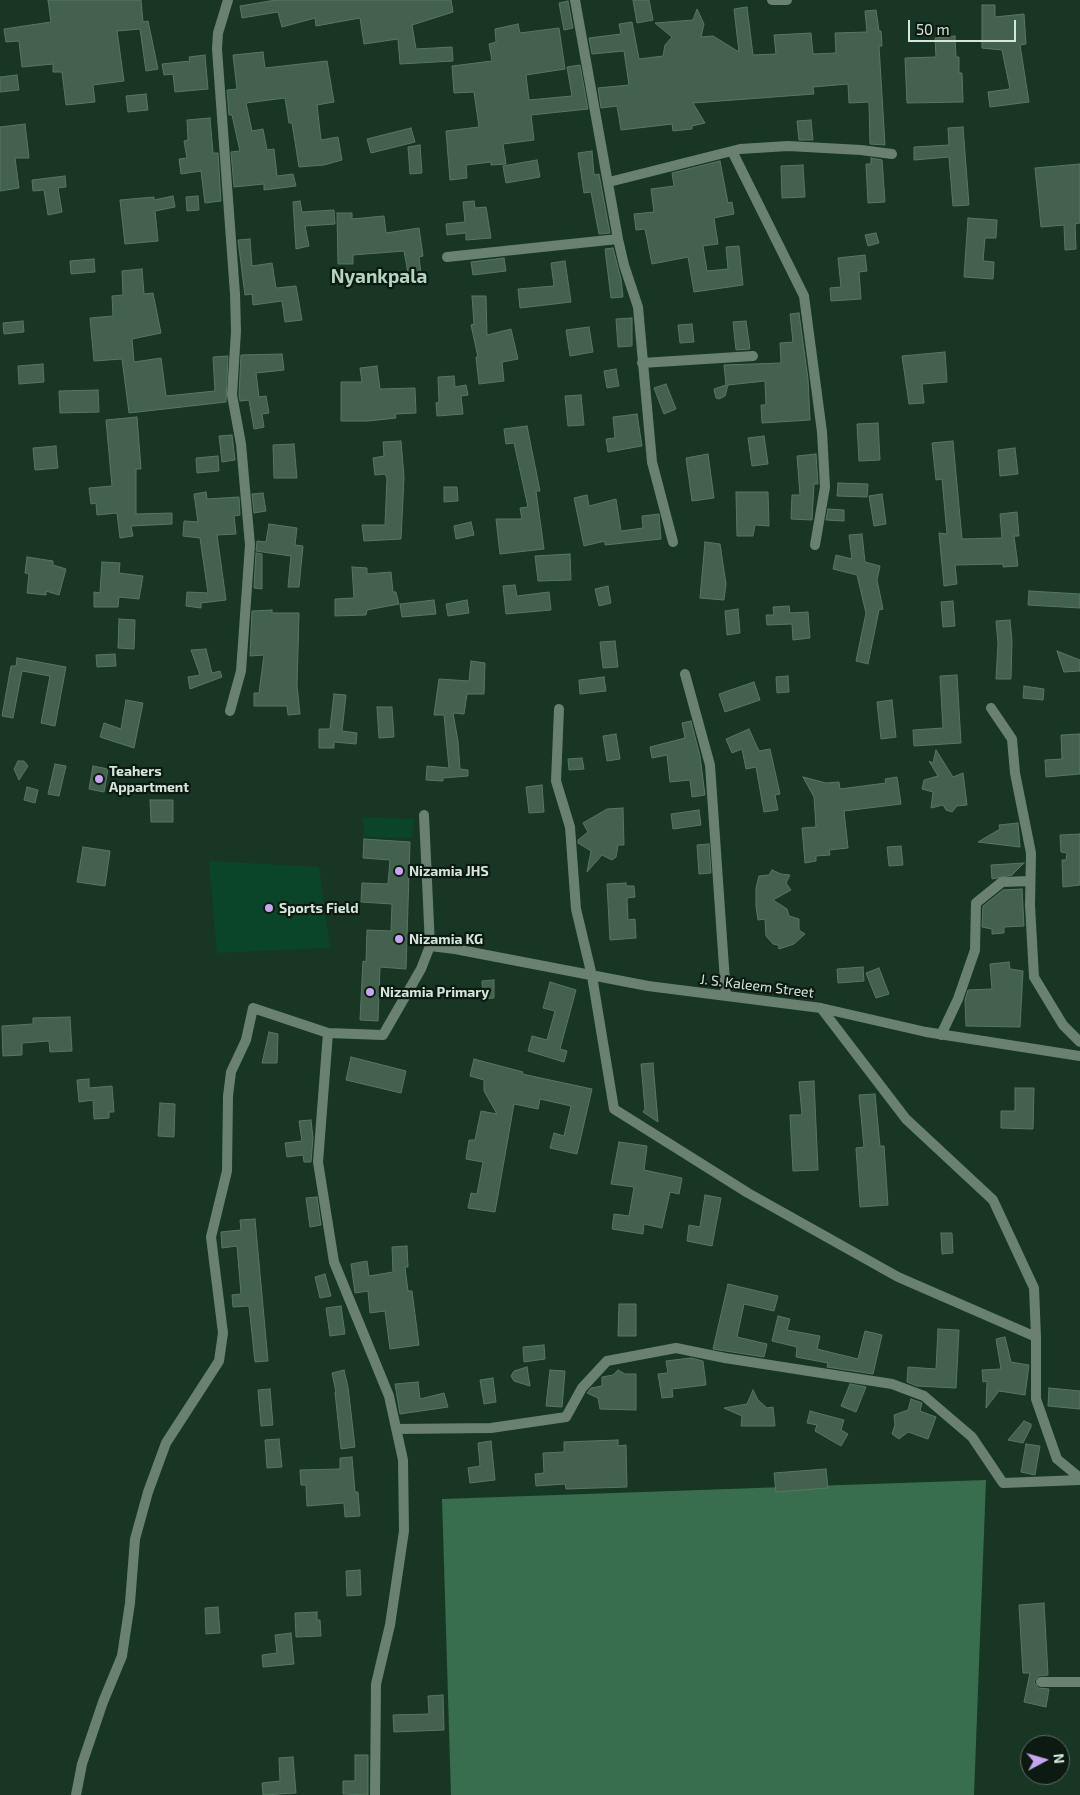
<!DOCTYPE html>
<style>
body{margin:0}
#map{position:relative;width:1080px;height:1795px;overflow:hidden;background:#183624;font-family:"Exo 2",sans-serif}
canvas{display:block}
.north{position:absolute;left:1020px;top:1735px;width:50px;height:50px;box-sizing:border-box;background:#0d1a12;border:1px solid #5d6c62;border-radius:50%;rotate:84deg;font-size:14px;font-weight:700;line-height:20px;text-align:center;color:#d5e6da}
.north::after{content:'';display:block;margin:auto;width:18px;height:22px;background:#c8a6ef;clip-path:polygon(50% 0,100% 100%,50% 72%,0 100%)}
.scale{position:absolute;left:908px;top:20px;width:108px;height:22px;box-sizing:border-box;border:2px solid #d5e6da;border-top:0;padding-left:6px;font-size:15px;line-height:18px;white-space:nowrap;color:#d5e6da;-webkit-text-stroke:4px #0d1a12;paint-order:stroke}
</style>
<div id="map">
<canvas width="1080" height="1795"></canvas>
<div class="north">N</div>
<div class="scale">50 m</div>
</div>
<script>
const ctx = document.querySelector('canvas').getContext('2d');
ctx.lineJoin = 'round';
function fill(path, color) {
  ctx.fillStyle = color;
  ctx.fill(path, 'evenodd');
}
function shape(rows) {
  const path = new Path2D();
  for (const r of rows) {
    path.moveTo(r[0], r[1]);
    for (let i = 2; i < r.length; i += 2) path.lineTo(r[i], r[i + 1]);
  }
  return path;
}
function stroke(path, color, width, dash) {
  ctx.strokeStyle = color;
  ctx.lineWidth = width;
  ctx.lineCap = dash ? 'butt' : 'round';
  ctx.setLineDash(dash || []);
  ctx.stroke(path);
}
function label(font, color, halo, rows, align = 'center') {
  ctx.font = font + ' "Exo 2",sans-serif';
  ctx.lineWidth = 4.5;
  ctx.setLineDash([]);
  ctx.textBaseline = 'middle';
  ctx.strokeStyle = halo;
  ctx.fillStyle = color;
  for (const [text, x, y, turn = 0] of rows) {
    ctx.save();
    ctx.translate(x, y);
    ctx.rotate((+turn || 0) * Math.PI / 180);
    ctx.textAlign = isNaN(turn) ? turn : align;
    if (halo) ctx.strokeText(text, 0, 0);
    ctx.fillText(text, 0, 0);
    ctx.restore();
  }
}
fill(shape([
 [363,817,414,819,412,838,364,837],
 [209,861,319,867,330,948,217,953]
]), '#0b4527');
fill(shape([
 [986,1480,974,1795,451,1795,442,1499]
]), '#386e4d');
const building = shape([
 [48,0,141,0,143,22,148,21,158,69,146,71,140,29,117,31,124,81,93,85,95,102,66,105,62,72,53,72,53,64,22,67,19,41,6,42,4,29,51,22,48,0],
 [276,0,451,0,453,12,412,25,416,49,452,47,453,61,400,64,398,39,364,44,360,18,316,26,315,18,282,27,278,12,242,18,240,6,276,0],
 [633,0,649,0,653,20,637,23,633,0],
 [568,1,573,28,564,30,559,3,568,1],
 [982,5,995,5,995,17,1024,14,1026,44,1020,45,1029,102,990,107,988,92,1010,89,1002,50,982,48,982,5],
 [747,7,753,55,776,54,774,35,811,33,813,54,836,53,835,33,867,32,865,11,876,10,879,31,881,31,882,46,879,46,885,145,870,144,869,102,849,103,848,84,813,87,814,94,693,103,705,123,692,126,692,129,673,131,672,124,621,130,617,106,601,108,598,88,629,85,624,51,592,54,589,38,621,34,619,24,632,22,639,59,663,56,665,45,672,37,655,23,693,20,697,9,704,24,701,37,713,36,739,52,734,9,747,7],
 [518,24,520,33,559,28,565,69,526,75,529,100,572,96,567,67,580,65,588,109,531,115,534,140,503,144,506,164,491,165,491,162,466,165,467,178,450,180,446,131,479,127,474,92,454,93,452,66,492,61,489,44,496,42,495,29,518,24],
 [955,36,956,57,959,57,959,73,962,73,963,102,907,103,905,58,936,57,935,38,955,36],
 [263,52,265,68,327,61,334,102,317,105,321,140,338,137,342,160,324,165,299,167,292,123,289,123,285,98,246,103,252,131,263,129,267,150,274,149,277,176,293,174,296,186,264,190,264,184,234,187,231,152,240,151,232,115,229,115,227,90,237,89,233,55,263,52],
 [205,55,208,89,175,92,173,74,164,75,162,64,190,61,189,57,205,55],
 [17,75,19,90,0,92,0,77,17,75],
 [146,94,148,110,128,112,126,96,146,94],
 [210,118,213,153,218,153,221,201,205,203,201,171,181,174,179,159,187,158,184,141,188,140,187,120,210,118],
 [811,120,813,140,799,140,797,121,811,120],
 [25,124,29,158,15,158,19,188,0,191,0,127,25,124],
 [963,127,969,205,953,206,949,157,914,160,914,147,949,145,948,128,963,127],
 [411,128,415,142,371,153,367,139,411,128],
 [420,145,422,173,410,174,408,147,420,145],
 [592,151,594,175,599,174,610,233,599,234,591,192,584,193,578,153,592,151],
 [871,158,882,160,885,202,868,203,866,164,871,164,871,158],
 [537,160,540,177,506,183,503,166,537,160],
 [720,161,728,203,732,202,734,214,714,218,718,244,703,246,707,271,728,269,726,247,739,246,743,285,694,292,688,257,652,264,645,229,636,230,634,214,654,212,651,189,674,186,672,173,720,161],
 [1080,164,1080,223,1075,224,1076,249,1065,250,1064,225,1041,227,1035,168,1080,164],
 [803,165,805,197,782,198,781,166,803,165],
 [65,176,66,187,58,188,62,212,48,215,44,190,33,191,32,180,65,176],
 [173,196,175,207,155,211,158,241,125,244,120,200,154,197,154,200,173,196],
 [198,196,199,210,187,211,186,197,198,196],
 [300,201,302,212,334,210,335,224,305,226,309,246,296,249,293,202,300,201],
 [474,201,475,208,486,207,491,238,466,240,466,233,447,235,446,224,465,222,463,202,474,201],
 [337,213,352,213,352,219,384,216,386,233,419,228,423,256,419,257,422,282,410,284,404,251,353,255,353,264,338,264,337,213],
 [968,218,997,220,996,238,985,238,983,261,994,262,993,279,964,277,968,218],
 [876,233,879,243,868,246,865,235,876,233],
 [250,239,252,266,272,263,276,288,296,286,302,320,285,322,282,301,253,305,252,294,245,295,238,240,250,239],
 [613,248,621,279,623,297,611,298,605,249,613,248],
 [865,255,867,271,859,272,861,299,831,301,830,288,841,287,838,258,865,255],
 [504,258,506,271,473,275,471,262,504,258],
 [94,259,95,272,71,274,70,261,94,259],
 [565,261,571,302,520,308,518,289,554,286,551,263,565,261],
 [142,269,144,294,153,293,161,333,132,339,134,362,161,358,166,396,215,391,213,357,228,356,226,402,129,413,122,359,94,361,90,318,113,316,112,296,123,295,122,271,142,269],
 [472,296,486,296,487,335,511,329,518,359,502,362,504,381,479,384,476,357,478,357,471,325,474,324,472,296],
 [799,313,808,379,810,420,762,423,761,405,766,405,765,381,728,385,725,396,719,399,716,398,714,389,726,385,724,365,781,363,780,343,793,342,790,314,799,313],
 [632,318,632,346,618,347,616,319,632,318],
 [23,321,24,332,4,334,3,323,23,321],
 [746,321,750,349,736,350,733,322,746,321],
 [692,324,694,342,680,343,678,325,692,324],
 [589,327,593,352,570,356,566,330,589,327],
 [945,352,947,382,922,384,924,403,909,404,902,356,945,352],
 [282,354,284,370,256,373,259,397,266,396,269,413,262,414,264,427,254,429,249,400,240,401,239,395,241,355,282,354],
 [43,364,44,382,19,384,18,366,43,364],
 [377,366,380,389,415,388,416,413,395,414,396,418,368,421,341,421,341,382,362,382,360,368,377,366],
 [616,369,619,386,607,388,604,371,616,369],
 [454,376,455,387,466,385,468,395,461,396,463,414,437,416,436,403,439,402,438,377,454,376],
 [666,384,676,409,664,414,654,388,666,384],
 [98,390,99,412,60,413,59,391,98,390],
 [581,395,584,425,568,426,565,396,581,395],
 [637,414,642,446,608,452,606,439,615,438,613,417,637,414],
 [137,417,141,469,136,469,136,514,172,513,172,524,131,526,133,536,120,538,117,513,97,515,96,503,91,504,89,488,112,486,106,420,137,417],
 [878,423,880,460,859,461,857,424,878,423],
 [527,426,540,491,536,491,544,549,500,554,496,519,522,519,520,508,528,507,514,443,506,444,504,429,527,426],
 [232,435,235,460,222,462,219,436,232,435],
 [764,436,768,464,752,466,748,438,764,436],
 [401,441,404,477,401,539,364,541,362,525,385,525,387,478,385,474,375,475,373,458,384,456,383,442,401,441],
 [953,441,962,539,1002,538,1000,514,1017,512,1019,536,1014,536,1018,566,1003,567,1003,564,955,565,957,584,944,586,939,533,947,534,942,479,936,480,932,443,953,441],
 [294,444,297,478,274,478,273,445,294,444],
 [56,446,58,468,35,470,33,448,56,446],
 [1015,448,1018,474,1000,476,998,450,1015,448],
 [708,454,714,498,692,501,686,458,708,454],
 [816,454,818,484,814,484,812,520,791,519,792,495,800,495,797,456,816,454],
 [218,456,219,471,197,473,196,458,218,456],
 [838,483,868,484,867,497,837,496,838,483],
 [444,487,457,487,458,501,444,502,444,487],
 [206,492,207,499,239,497,240,515,234,516,236,534,217,535,226,600,201,603,201,608,186,606,187,592,208,593,200,538,183,536,184,521,198,522,194,494,206,492],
 [736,492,768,492,769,526,755,525,753,536,737,536,736,492],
 [263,493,266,511,254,513,252,494,263,493],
 [882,494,886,524,874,526,869,496,882,494],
 [587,495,589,506,616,499,621,531,643,528,642,516,659,514,661,539,605,545,605,541,584,546,574,498,587,495],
 [828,509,844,510,844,521,826,520,828,509],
 [471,522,474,535,456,539,454,526,471,522],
 [269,524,297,528,295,545,303,546,299,587,288,587,291,556,256,551,257,541,266,542,269,524],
 [862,534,865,562,880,566,877,580,883,609,879,610,868,664,856,661,866,613,857,575,833,569,836,555,852,559,849,535,862,534],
 [705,542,720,544,726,584,724,600,700,598,705,542],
 [256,553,262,554,262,589,254,588,256,553],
 [570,554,571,580,538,581,535,556,570,554],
 [27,557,53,561,53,565,66,569,59,595,46,591,46,595,27,593,29,574,25,573,27,557],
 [102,562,120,563,119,573,143,576,139,599,119,597,118,607,94,607,94,592,100,593,102,562],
 [352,567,367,568,367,574,391,572,393,592,396,592,399,604,367,610,366,615,335,616,335,599,354,598,352,567],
 [515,585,517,596,549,592,551,610,506,614,503,586,515,585],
 [608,586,611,603,599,606,595,589,608,586],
 [1029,591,1080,594,1080,608,1028,605,1029,591],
 [434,600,436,614,402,617,400,604,434,600],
 [467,600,469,613,448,616,446,604,467,600],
 [953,601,955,626,943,627,941,602,953,601],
 [789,606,790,613,808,612,810,638,793,640,792,624,767,625,766,615,774,615,773,607,789,606],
 [738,609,740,633,727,635,725,611,738,609],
 [272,610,272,613,299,613,297,686,300,714,288,715,287,706,254,706,254,693,259,693,264,655,250,656,252,611,272,610],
 [119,619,135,620,134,649,118,648,119,619],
 [1010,620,1012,641,1011,679,996,679,998,643,996,621,1010,620],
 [615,641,618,667,603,668,600,642,615,641],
 [206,649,212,673,220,671,222,677,190,689,188,677,200,675,191,650,206,649],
 [1057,651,1080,660,1080,671,1064,672,1057,651],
 [115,654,116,666,97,667,96,655,115,654],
 [17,658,66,667,55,726,41,723,50,676,22,671,13,718,2,716,11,666,16,666,17,658],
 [471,661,485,663,484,694,467,694,464,714,453,713,458,741,460,769,468,770,468,776,443,778,443,781,426,780,427,766,449,768,444,715,434,715,439,679,469,681,471,661],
 [957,675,961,743,914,746,913,730,943,728,940,676,957,675],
 [788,676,789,692,777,693,776,677,788,676],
 [604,677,606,691,580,694,579,680,604,677],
 [754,682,760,700,725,712,719,694,754,682],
 [1024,686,1044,689,1043,700,1023,698,1024,686],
 [334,694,346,695,342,731,357,733,356,744,334,742,334,748,319,748,319,729,330,729,334,694],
 [126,700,143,703,134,748,100,737,104,723,121,729,126,700],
 [892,700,896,737,881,739,877,702,892,700],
 [377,707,392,707,394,737,379,738,377,707],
 [691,721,700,756,705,795,692,797,690,780,670,782,667,755,652,758,650,747,685,738,682,723,691,721],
 [749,729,759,751,770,749,780,794,775,795,778,810,764,812,756,767,746,769,742,749,732,753,726,739,749,729],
 [616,734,620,759,607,761,603,736,616,734],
 [1080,734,1080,774,1046,777,1045,760,1062,759,1061,735,1080,734],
 [936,750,953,777,963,773,967,805,957,806,952,812,946,810,943,805,931,808,933,792,922,789,924,780,938,776,929,761,933,763,936,750],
 [582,758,584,769,569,770,568,759,582,758],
 [18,761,24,761,28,766,19,780,14,769,18,761],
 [55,764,66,766,59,796,48,794,55,764],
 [93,766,108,769,104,792,89,789,93,766],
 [803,777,826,783,839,782,840,789,886,783,885,779,897,777,901,804,844,811,848,848,829,850,830,855,816,856,816,861,805,863,802,828,816,827,814,797,803,777],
 [542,785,544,812,529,813,526,787,542,785],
 [27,787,38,790,35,803,24,800,27,787],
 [150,800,173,800,173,822,151,822,150,800],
 [623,808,624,845,618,845,616,857,612,860,602,855,587,872,591,851,578,843,578,840,588,832,583,823,607,809,623,808],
 [699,810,701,825,673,829,671,814,699,810],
 [1018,823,1020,847,978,842,1000,829,999,825,1018,823],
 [1080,834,1080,885,1063,887,1062,860,1066,860,1067,853,1061,852,1060,835,1080,834],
 [364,839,410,842,406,969,380,967,378,1021,360,1020,363,961,366,962,367,930,391,931,392,904,361,902,362,883,388,884,390,860,363,858,364,839],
 [709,844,711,873,699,874,697,845,709,844],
 [901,846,903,865,889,866,887,847,901,846],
 [83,847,110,851,105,886,77,882,83,847],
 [1024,863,1012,875,992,879,991,865,1024,863],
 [772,870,781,874,790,875,786,883,791,890,773,900,787,909,789,916,799,919,799,930,805,934,794,944,779,949,778,945,773,944,766,936,765,919,758,920,756,906,756,888,759,876,769,875,772,870],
 [626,883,626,886,634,886,635,897,627,898,628,920,635,919,636,938,610,940,607,884,626,883],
 [1022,889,1024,926,1004,927,1004,933,992,934,992,929,982,927,983,906,1003,890,1022,889],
 [1009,962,1010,969,1023,971,1020,1027,966,1026,965,1000,968,990,992,989,990,964,1009,962],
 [863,967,864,981,838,983,837,969,863,967],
 [879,968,889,994,876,998,866,973,879,968],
 [494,980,494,998,483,999,482,981,494,980],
 [550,982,576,990,560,1049,567,1051,564,1062,528,1051,532,1036,547,1040,555,1011,543,1008,550,982],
 [70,1017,72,1051,50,1052,49,1041,22,1043,22,1055,3,1056,2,1026,33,1024,33,1018,70,1017],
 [269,1032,278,1034,277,1063,262,1063,269,1032],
 [351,1057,406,1071,401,1093,346,1080,351,1057],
 [474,1059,523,1072,522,1074,592,1089,577,1154,550,1148,554,1133,564,1136,571,1106,540,1099,538,1109,514,1104,495,1212,468,1208,471,1193,477,1194,483,1162,466,1159,469,1140,475,1140,481,1111,497,1114,484,1091,484,1080,470,1076,474,1059],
 [653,1063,658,1122,643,1112,645,1109,641,1064,653,1063],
 [89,1079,89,1088,112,1086,114,1112,109,1112,109,1118,94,1119,93,1100,79,1102,77,1080,89,1079],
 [814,1081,818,1170,793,1171,790,1115,802,1115,799,1082,814,1081],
 [1015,1088,1034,1088,1033,1129,1001,1128,1001,1111,1015,1111,1015,1088],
 [875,1094,880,1146,884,1146,888,1205,860,1207,856,1148,864,1147,859,1095,875,1094],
 [160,1103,175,1104,174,1137,158,1136,160,1103],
 [311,1120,313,1138,311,1162,304,1162,303,1155,287,1157,285,1143,302,1141,299,1121,311,1120],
 [619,1142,647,1146,644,1170,682,1178,679,1194,670,1192,662,1228,644,1224,643,1234,612,1229,614,1214,629,1216,634,1187,611,1184,619,1142],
 [705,1195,721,1198,712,1246,687,1241,689,1225,700,1227,705,1195],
 [317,1197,321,1225,310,1227,306,1198,317,1197],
 [255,1219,268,1361,255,1362,249,1306,233,1307,232,1295,241,1294,237,1246,222,1248,221,1232,241,1230,240,1220,255,1219],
 [941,1233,952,1233,953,1253,942,1254,941,1233],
 [407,1246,408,1267,405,1267,408,1291,412,1291,419,1345,390,1349,385,1311,370,1313,368,1291,355,1293,351,1264,367,1261,369,1276,393,1272,392,1247,407,1246],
 [325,1274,331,1296,320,1298,315,1277,325,1274],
 [728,1284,778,1296,774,1311,744,1304,737,1337,767,1344,764,1357,713,1349,728,1284],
 [619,1304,636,1304,636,1336,618,1336,619,1304],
 [341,1306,345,1334,330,1336,326,1308,341,1306],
 [778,1316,790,1319,787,1330,820,1336,817,1349,858,1359,865,1331,882,1335,873,1374,827,1367,828,1363,796,1357,797,1347,772,1341,778,1316],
 [938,1329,959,1330,956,1388,917,1386,907,1382,908,1367,936,1369,938,1329],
 [1005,1337,1011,1362,1029,1365,1025,1395,999,1391,986,1408,987,1381,983,1382,982,1370,1001,1369,996,1339,1005,1337],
 [544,1345,545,1359,524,1362,523,1347,544,1345],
 [691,1358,703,1361,706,1385,672,1389,673,1397,662,1398,658,1374,668,1373,666,1361,691,1358],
 [527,1367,530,1386,514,1381,511,1376,514,1371,527,1367],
 [344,1370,348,1387,355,1447,341,1449,335,1392,336,1392,332,1373,344,1370],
 [550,1370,565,1371,562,1407,546,1406,550,1370],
 [618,1370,625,1374,636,1374,636,1410,600,1409,598,1398,587,1393,591,1388,602,1386,602,1377,613,1375,618,1370],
 [493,1378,496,1402,484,1404,480,1380,493,1378],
 [418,1382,420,1399,444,1393,448,1407,400,1414,395,1384,418,1382],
 [850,1384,866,1387,856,1412,841,1406,850,1384],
 [1049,1388,1080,1391,1080,1409,1048,1406,1049,1388],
 [270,1389,273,1425,261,1426,258,1390,270,1389],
 [753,1390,758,1400,767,1408,773,1407,775,1426,741,1426,742,1416,724,1408,747,1404,753,1390],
 [911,1399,922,1403,920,1411,936,1417,928,1439,908,1432,899,1439,892,1434,895,1425,894,1415,908,1410,911,1399],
 [810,1411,844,1420,841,1430,848,1434,841,1446,815,1431,817,1425,807,1423,810,1411],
 [1024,1421,1031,1424,1031,1427,1023,1443,1008,1440,1024,1421],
 [279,1439,282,1467,267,1468,265,1440,279,1439],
 [618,1440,618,1446,626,1445,627,1487,566,1489,565,1484,536,1486,535,1474,544,1473,543,1453,564,1452,564,1442,618,1440],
 [491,1441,495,1480,470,1483,468,1468,480,1466,478,1443,491,1441],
 [1026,1444,1040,1446,1035,1475,1021,1472,1026,1444],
 [352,1457,355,1492,358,1492,360,1516,345,1517,344,1503,307,1506,306,1485,301,1485,300,1470,340,1469,340,1458,352,1457],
 [826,1469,828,1488,776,1492,774,1473,826,1469],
 [360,1570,361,1595,347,1596,346,1571,360,1570],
 [1044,1603,1048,1675,1038,1676,1034,1682,1038,1688,1049,1689,1046,1707,1024,1702,1030,1673,1023,1673,1019,1605,1044,1603],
 [218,1607,220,1633,206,1634,205,1608,218,1607],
 [317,1612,317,1620,320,1620,321,1636,296,1637,295,1613,317,1612],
 [291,1633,294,1664,263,1667,262,1655,277,1653,275,1635,291,1633],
 [443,1695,444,1730,394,1732,393,1715,429,1714,428,1696,443,1695],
 [355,1755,368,1755,368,1795,343,1794,343,1781,355,1781,355,1755],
 [293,1757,296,1793,263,1795,262,1783,280,1781,279,1758,293,1757]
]);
fill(building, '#42624d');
stroke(building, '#577762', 1);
stroke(shape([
 [228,0,218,33,217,49,235,294,236,331,232,395,241,444,250,545,241,671,230,711],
 [575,0,618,239,624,265,638,307,652,462,673,542],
 [772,0,787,0],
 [732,151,804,296,822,432,825,487,815,545],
 [609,182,740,149,788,146,861,150,892,154],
 [447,257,618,239],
 [642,363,753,356],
 [685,674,710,765,726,996],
 [991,708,1012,739,1015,773,1031,853,1030,905,1034,977,1063,1025,1080,1042],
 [559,709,556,781,570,827,576,909,592,976,614,1109,748,1193,898,1277,1036,1337,1036,1399,1057,1459,1080,1478],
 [430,946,455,949,648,986,821,1008,926,1032,1080,1056],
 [821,1008,906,1119,993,1200,1034,1288,1036,1337],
 [328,1033,318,1162,334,1262,389,1396,403,1460,404,1531,390,1625,376,1684,375,1795],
 [941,1035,958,999,975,950,976,903,1002,882,1030,881],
 [397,1429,491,1428,566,1417,582,1388,607,1361,676,1348,725,1358,892,1384,924,1396,972,1437,1003,1483,1080,1480],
 [1041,1682,1080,1682],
 [76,1795,82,1764,103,1702,122,1656,130,1603,135,1539,148,1492,166,1443,219,1361,223,1333,211,1237,227,1171,228,1096,231,1072,246,1040,253,1008,328,1033,383,1035,421,969,430,946,424,815]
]), '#6a8171', 10);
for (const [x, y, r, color] of [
 [99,779,5,"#c8a6ef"],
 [399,871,5,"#c8a6ef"],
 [269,908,5,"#c8a6ef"],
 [399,939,5,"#c8a6ef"],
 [370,992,5,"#c8a6ef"]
]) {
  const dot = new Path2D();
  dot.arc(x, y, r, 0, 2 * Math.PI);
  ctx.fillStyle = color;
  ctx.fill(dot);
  stroke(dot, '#0d1a12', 2);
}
label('bold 14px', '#d5e6da', '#0d1a12', [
 ["Teahers",109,771],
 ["Appartment",109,787],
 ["Nizamia JHS",409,871],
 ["Sports Field",279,908],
 ["Nizamia KG",409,939],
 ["Nizamia Primary",380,992]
], 'left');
label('14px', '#d5e6da', '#0d1a12', [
 ["J. S. Kaleem Street",757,986,7]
]);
label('bold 19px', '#b2d5bd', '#0d1a12', [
 ["Nyankpala",379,277]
]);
</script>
